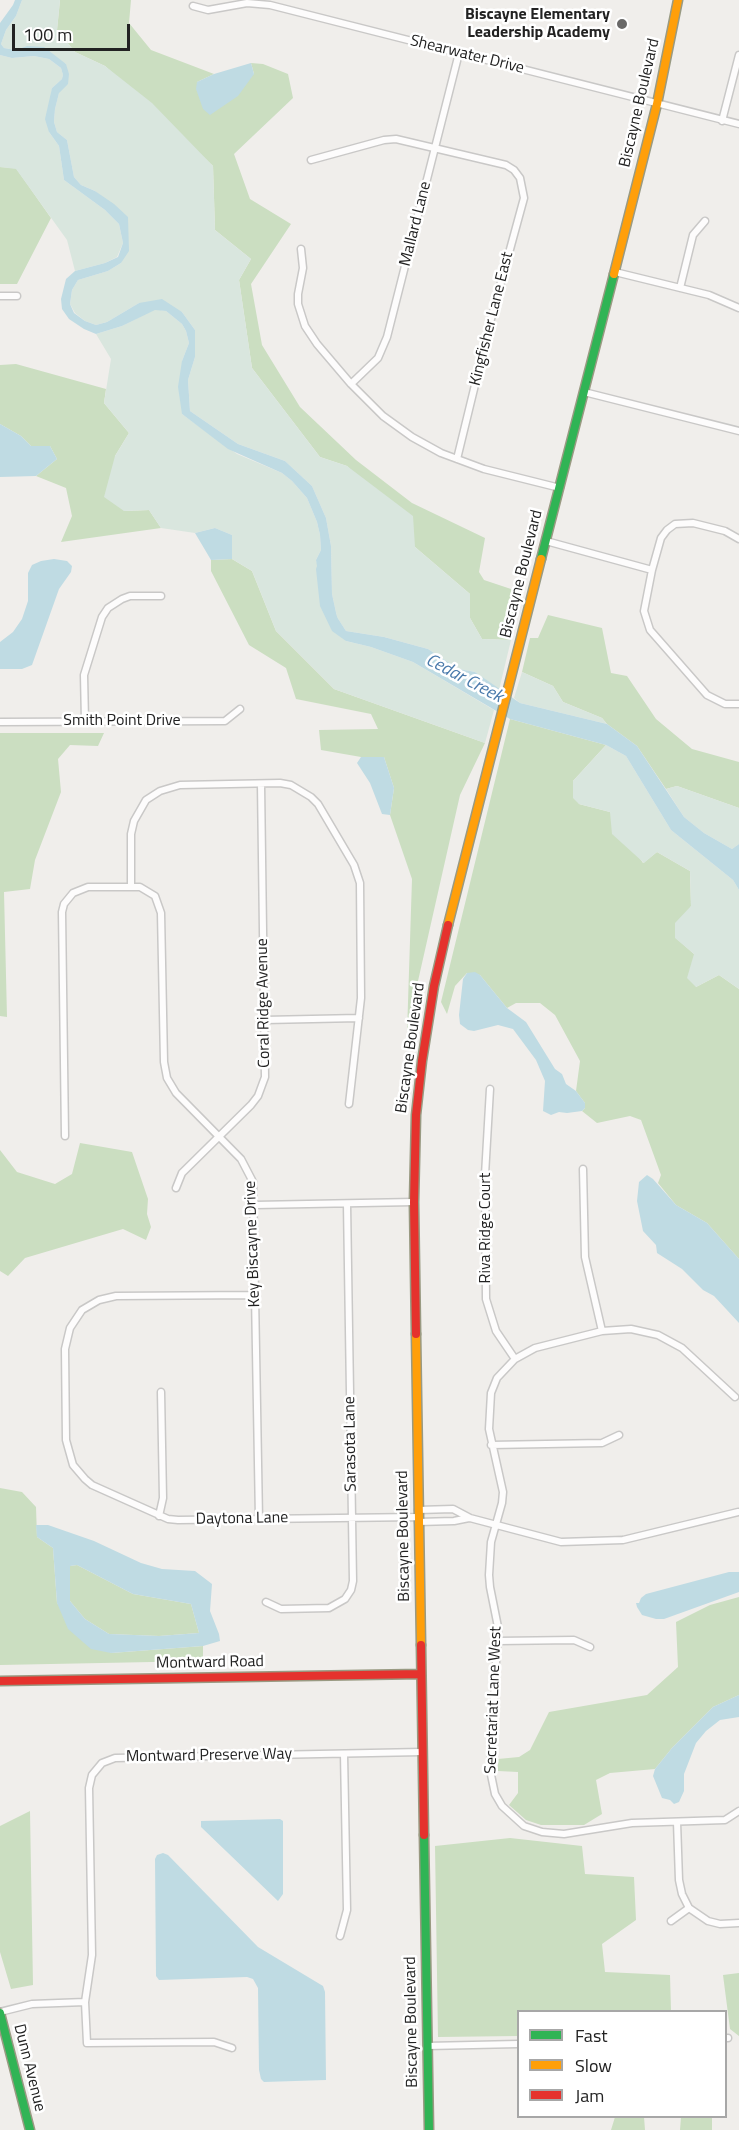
<!DOCTYPE html>
<style>
body{margin:0}
#map{position:relative;width:739px;height:2130px;overflow:hidden;background:#f0eeeb;font-family:"Titillium Web",sans-serif}
canvas{display:block}
.legend{position:absolute;left:517px;top:2010px;width:210px;height:108px;box-sizing:border-box;background:#fff;border:2px solid #a7a7a7;margin:0;padding:8px 10px;list-style:none;font-size:18px;color:#222}
.legend li{display:flex;align-items:center;gap:12px;height:30px}
.legend b{width:30px;border:2px solid #a7a7a7}
.scale{position:absolute;left:12px;top:24px;width:118px;height:27px;box-sizing:border-box;border:3px solid #222;border-top:0;padding-left:8px;font-size:18px;line-height:21px;white-space:nowrap;color:#222;-webkit-text-stroke:4px #fff;paint-order:stroke}
</style>
<div id="map">
<canvas width="739" height="2130"></canvas>
<ul class="legend">
<li><b style="height:8px;background:#30b455"></b>Fast</li>
<li><b style="height:8px;background:#ff9f0a"></b>Slow</li>
<li><b style="height:8px;background:#e5322d"></b>Jam</li>
</ul>
<div class="scale">100 m</div>
</div>
<script>
const ctx = document.querySelector('canvas').getContext('2d');
ctx.lineJoin = 'round';
function fill(path, color) {
  ctx.fillStyle = color;
  ctx.fill(path, 'evenodd');
}
function shape(rows) {
  const path = new Path2D();
  for (const r of rows) {
    path.moveTo(r[0], r[1]);
    for (let i = 2; i < r.length; i += 2) path.lineTo(r[i], r[i + 1]);
  }
  return path;
}
function stroke(path, color, width, dash) {
  ctx.strokeStyle = color;
  ctx.lineWidth = width;
  ctx.lineCap = dash ? 'butt' : 'round';
  ctx.setLineDash(dash || []);
  ctx.stroke(path);
}
function label(font, color, halo, rows, align = 'center') {
  ctx.font = font + ' "Titillium Web",sans-serif';
  ctx.lineWidth = 5;
  ctx.setLineDash([]);
  ctx.textBaseline = 'middle';
  ctx.strokeStyle = halo;
  ctx.fillStyle = color;
  for (const [text, x, y, turn = 0] of rows) {
    ctx.save();
    ctx.translate(x, y);
    ctx.rotate((+turn || 0) * Math.PI / 180);
    ctx.textAlign = isNaN(turn) ? turn : align;
    if (halo) ctx.strokeText(text, 0, 0);
    ctx.fillText(text, 0, 0);
    ctx.restore();
  }
}
fill(shape([
 [60,0,131,0,129,23,151,50,214,74,197,82,254,74,251,63,263,64,288,74,293,98,234,154,250,199,291,224,251,284,262,345,300,407,356,460,412,503,485,538,479,572,484,580,523,593,511,640,482,639,470,618,470,594,415,547,347,466,320,457,252,368,239,280,251,259,215,230,213,166,105,66,75,52,57,30],
 [0,167,16,168,51,218,17,284,0,284],
 [16,364,106,389,104,403,129,433,115,456,124,511,149,510,161,528,61,542,72,516,66,488,36,476,57,459,50,446,31,446,21,436,0,424,0,365],
 [232,559,252,571,276,631,334,689,485,743,460,795,418,981,413,1032,407,1033,412,879,390,815,394,788,384,757,361,757,321,750,319,730,378,729,371,714,296,699,286,668,249,645,211,571,211,560],
 [548,615,602,628,611,673,627,676,656,719,692,749,739,762,739,808,677,786,666,789,637,746,607,724,602,718,563,702,553,686,522,672,530,638,538,638],
 [510,719,606,745,573,781,579,804,610,812,643,863,657,852,690,871,691,906,676,938,694,954,696,987,719,975,739,989,739,1259,707,1223,676,1205,658,1183,661,1175,641,1120,630,1116,597,1123,582,1111,585,1108,585,1103,576,1091,580,1061,555,1015,540,1003,516,1003,507,1008,480,975,467,973,455,986,447,1014,441,1002],
 [0,733,104,733,98,746,70,745,58,759,61,792,35,860,30,889,4,892,7,1017,0,1016],
 [80,1143,132,1152,148,1199,147,1214,151,1227,146,1240,123,1229,25,1258,8,1276,0,1271,0,1150,17,1172,55,1184,72,1174],
 [0,1488,22,1492,36,1507,37,1537,53,1548,57,1603,111,1653,203,1646,203,1661,0,1665],
 [77,1565,133,1594,191,1604,199,1633,159,1636,109,1634,85,1619,70,1601,70,1566],
 [739,1597,739,1695,713,1707,672,1748,655,1769,610,1773,596,1780,602,1814,584,1825,541,1825,526,1820,509,1805,518,1793,518,1772,498,1771,498,1759,519,1757,530,1750,549,1712,647,1695,678,1667,676,1622,710,1605],
 [30,1811,33,1985,11,1989,0,1952,0,1826],
 [510,1838,582,1846,585,1874,634,1877,636,1920,602,1944,605,1972,670,1975,671,2011,518,2012,518,2036,438,2037,435,1846],
 [739,1973,739,2036,730,2029,723,1975],
 [615,2117,644,2117,645,2130,611,2130],
 [681,2117,712,2117,712,2130,680,2130]
]), '#cbdec1');
fill(shape([
 [22,0,60,0,57,30,75,52,105,66,152,103,213,166,215,230,251,259,239,280,252,368,320,457,347,466,413,516,415,547,470,594,470,618,482,639,511,640,499,690,475,672,459,669,428,649,384,637,346,631,337,617,332,594,331,546,326,518,312,486,285,461,238,444,190,411,188,380,195,357,195,330,182,312,139,303,107,322,96,325,85,321,75,313,70,304,72,290,78,280,108,271,121,263,128,218,95,191,81,185,74,177,67,140,57,132,54,122,55,109,66,64,27,46,15,50,4,48,1,44,6,30,16,16],
 [0,55,12,58,34,56,49,59,61,68,63,75,62,79,52,88,49,132,59,146,64,180,105,210,119,224,123,243,117,257,105,263,75,271,67,240,16,169,0,167],
 [155,309,166,311,182,324,186,331,189,343,182,361,182,414,237,454,282,473,292,481,307,498,317,522,320,535,321,550,316,560,346,641,371,647,413,662,494,710,485,743,334,689,276,631,252,571,232,559,232,535,215,528,195,533,161,528,149,510,124,511,104,497,115,456,129,433,104,403,111,359,96,334,122,326],
 [522,672,553,686,563,702,602,718,607,724,520,703,514,698],
 [606,745,626,756,671,830,733,880,739,890,739,989,719,975,696,987,687,978,694,954,675,938,675,923,691,906,690,871,657,852,644,863,612,834,610,812,579,804,573,798,573,781],
 [677,786,739,808,739,844,732,849,704,833,684,817,666,789]
]), '#d9e6de');
fill(shape([
 [15,0,22,0,16,16,6,30,1,44,4,48,15,50,27,46,44,47,66,64,69,74,68,84,59,93,55,109,54,122,57,132,67,140,74,177,81,185,95,191,114,204,128,217,129,251,121,263,108,271,78,280,72,290,70,304,74,313,85,321,96,325,107,322,139,303,162,299,182,312,195,330,195,357,188,380,190,411,238,444,285,461,312,486,326,518,331,546,332,594,337,617,346,631,384,637,428,649,459,669,475,672,520,703,607,724,637,746,684,817,704,833,732,849,739,844,739,890,733,880,671,830,626,756,606,745,510,719,413,662,371,647,346,641,332,631,320,606,316,569,317,566,316,560,321,550,320,535,317,522,307,498,292,481,282,473,228,449,182,414,178,387,182,361,189,343,186,331,182,324,166,311,155,310,122,326,96,334,84,329,69,319,62,309,61,299,66,279,75,271,105,263,118,257,123,243,119,224,105,210,64,180,59,146,49,132,45,119,52,88,62,79,63,75,61,68,49,59,34,56,12,58,0,55,0,23,13,5],
 [251,63,254,74,238,96,210,115,203,109,196,89,197,82,214,74],
 [0,424,21,436,31,446,50,446,57,459,36,476,0,477],
 [215,528,232,535,232,559,211,560,195,533],
 [54,559,67,561,72,566,71,572,59,589,32,665,22,669,0,669,0,642,13,632,22,619,28,601,28,573,32,565,41,561],
 [361,757,384,757,394,788,390,815,382,814,370,783,357,763],
 [475,972,480,975,507,1008,526,1022,555,1069,562,1074,566,1084,576,1091,585,1103,585,1108,582,1111,567,1113,559,1112,551,1115,543,1111,545,1081,536,1060,513,1029,498,1025,474,1031,468,1030,460,1024,459,1015,463,979,467,973],
 [647,1175,653,1179,676,1205,707,1223,739,1259,739,1323,714,1296,703,1290,682,1269,657,1253,656,1245,643,1231,637,1201,639,1182],
 [36,1525,48,1525,94,1541,141,1563,162,1569,195,1571,212,1584,210,1611,219,1634,220,1641,203,1646,111,1653,91,1649,68,1629,57,1603,53,1548,37,1537],
 [77,1565,133,1594,191,1604,199,1633,159,1636,109,1634,85,1619,70,1601,70,1566],
 [729,1572,739,1572,739,1592,664,1619,656,1619,642,1615,637,1607,636,1603,639,1603,641,1598,646,1594],
 [739,1695,739,1717,720,1720,706,1731,696,1743,684,1774,684,1791,679,1802,674,1804,670,1800,662,1798,653,1776,655,1769,672,1748,713,1707],
 [280,1819,283,1821,283,1894,278,1901,201,1827,201,1821],
 [163,1853,168,1855,258,1947,323,1986,325,1992,326,2080,264,2082,261,2079,259,2070,258,1988,253,1979,247,1977,159,1980,156,1976,155,1859,157,1855]
]), '#bfdbe3');
const street = shape([
 [193,6,208,10,247,3,270,5,739,124],
 [722,121,739,55],
 [311,160,384,140,396,139,506,165,514,170,520,178,524,198,491,319,457,459],
 [301,249,303,268,298,294,298,304,305,326,317,344,351,384,383,416,412,437,441,453,484,469,560,488],
 [615,272,709,295,739,308],
 [680,288,693,235,705,221],
 [0,296,17,296],
 [351,384,378,358,387,337,459,53],
 [584,392,739,431],
 [739,539,725,531,693,523,675,524,667,530,661,538,652,570,644,611,650,630,707,695,725,704,739,704],
 [546,541,652,570],
 [85,721,84,675,102,617,108,608,122,599,130,596,161,596],
 [0,722,225,721,240,709],
 [131,886,131,834,134,821,146,800,160,791,180,785,280,783,291,785,311,797,318,804,354,865,360,883,361,998,349,1104],
 [265,1020,359,1018],
 [490,1089,485,1175,486,1299,496,1331,515,1359],
 [65,1136,62,912,64,904,73,893,88,887,140,887,155,896,161,913,164,1062,167,1078,176,1093,241,1159,253,1182,259,1519],
 [583,1169,585,1257,602,1331],
 [176,1188,182,1173,251,1105,258,1096,265,1077,261,784],
 [255,1205,414,1202],
 [255,1295,116,1296,99,1300,82,1310,70,1328,65,1349,66,1440,73,1465,85,1479,92,1485,168,1519,178,1520,418,1517],
 [735,1397,682,1348,658,1335,631,1329,602,1331,535,1348,515,1359,497,1378,491,1393,489,1429,503,1492,502,1503,491,1542,489,1575,490,1587,498,1627,490,1770,495,1794,502,1806,524,1826,542,1832,564,1834,632,1823,725,1820,739,1811],
 [491,1445,602,1443,619,1435],
 [418,1510,453,1509,470,1518,561,1542,623,1540,738,1512],
 [159,1516,163,1498,161,1392],
 [418,1522,454,1521,469,1518],
 [266,1602,281,1609,329,1608,345,1599,351,1590,353,1581,347,1204],
 [498,1641,574,1640,590,1647],
 [677,1822,679,1880,682,1894,689,1908,708,1921,720,1924,739,1923],
 [671,1921,689,1908],
 [340,1936,347,1910,344,1754],
 [0,2012,32,2004,85,2002],
 [726,2038,728,2038],
 [427,2046,518,2044],
 [232,2048,214,2042,87,2043,85,2002,92,1955,89,1788,92,1775,102,1763,115,1758,422,1752]
]);
const fast = shape([
 [541,559,614,274],
 [424,1835,429,2130],
 [0,2013,30,2130]
]);
const slow = shape([
 [614,274,657,104,678,0],
 [448,925,541,559],
 [416,1334,421,1645]
]);
const jam = shape([
 [416,1334,414,1202,416,1115,422,1061,434,986,448,925],
 [421,1645,424,1835],
 [0,1681,421,1674]
]);
stroke(street, '#c9c8c7', 9);
stroke(fast, '#999a82', 11);
stroke(slow, '#999a82', 11);
stroke(jam, '#999a82', 11);
stroke(street, '#fdfcfc', 6);
stroke(fast, '#30b455', 8);
stroke(slow, '#ff9f0a', 8);
stroke(jam, '#e5322d', 8);
for (const [x, y, r, color] of [
 [622,24,6,"#6a6968"]
]) {
  const dot = new Path2D();
  dot.arc(x, y, r, 0, 2 * Math.PI);
  ctx.fillStyle = color;
  ctx.fill(dot);
  stroke(dot, '#fff', 2);
}
label('bold 16px', '#222', '#fff', [
 ["Biscayne Elementary",610,15],
 ["Leadership Academy",610,33]
], 'right');
label('16px', '#222', '#fff', [
 ["Shearwater Drive",467,55,14],
 ["Biscayne Boulevard",640,103,-77],
 ["Mallard Lane",416,224,-76],
 ["Kingfisher Lane East",492,319,-76],
 ["Biscayne Boulevard",522,574,-76],
 ["Smith Point Drive",122,721],
 ["Coral Ridge Avenue",264,1003,-91],
 ["Biscayne Boulevard",411,1048,-82],
 ["Riva Ridge Court",486,1228,-90],
 ["Key Biscayne Drive",253,1244,-92],
 ["Sarasota Lane",351,1444,-91],
 ["Daytona Lane",242,1519,-1],
 ["Biscayne Boulevard",404,1536,-91],
 ["Montward Road",210,1663,-1],
 ["Secretariat Lane West",494,1700,-88],
 ["Montward Preserve Way",209,1756,-1],
 ["Biscayne Boulevard",412,2022,-91],
 ["Dunn Avenue",29,2068,76]
]);
label('italic 18px', '#4a7aab', '#fff', [
 ["Cedar Creek",464,679,28]
]);
</script>
